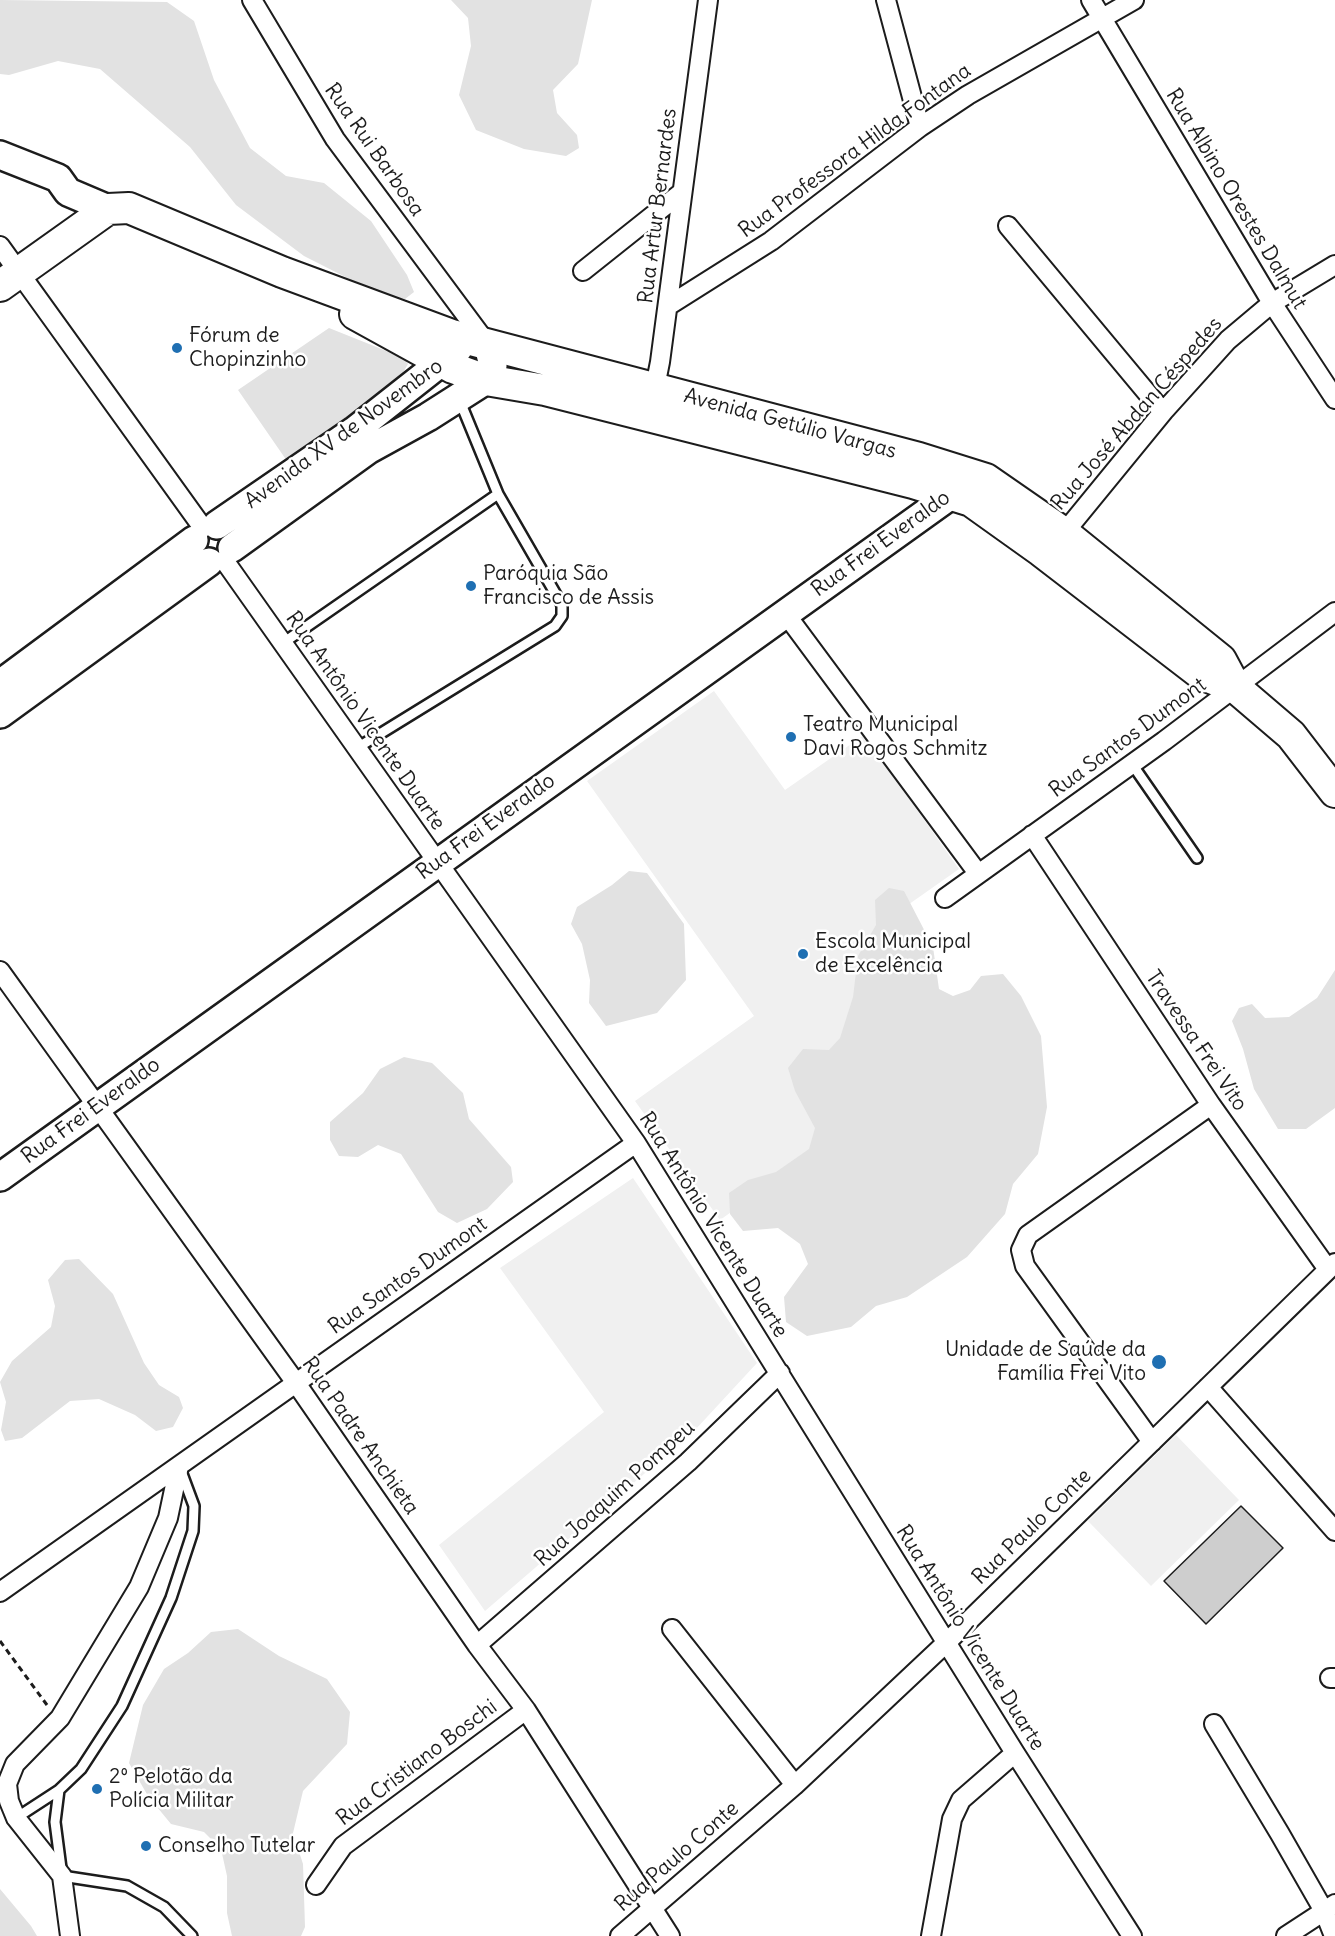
<!DOCTYPE html>
<meta charset="utf-8">
<style>
body{margin:0}
canvas{display:block;background:#fff}
</style>
<canvas width="1335" height="1936"></canvas>
<script>
const ctx = document.querySelector('canvas').getContext('2d');
ctx.lineJoin = 'round';
function fill(path, color) {
  ctx.fillStyle = color;
  ctx.fill(path, 'evenodd');
}
function shape(rows) {
  const path = new Path2D();
  for (const r of rows) {
    path.moveTo(r[0], r[1]);
    for (let i = 2; i < r.length; i += 2) path.lineTo(r[i], r[i + 1]);
  }
  return path;
}
function stroke(path, color, width, dash) {
  ctx.strokeStyle = color;
  ctx.lineWidth = width;
  ctx.lineCap = dash ? 'butt' : 'round';
  ctx.setLineDash(dash || []);
  ctx.stroke(path);
}
function label(font, color, halo, rows, align = 'center') {
  ctx.font = font + ' Delius,sans-serif';
  ctx.lineWidth = 5;
  ctx.setLineDash([]);
  ctx.textBaseline = 'middle';
  ctx.strokeStyle = halo;
  ctx.fillStyle = color;
  for (const [text, x, y, turn = 0] of rows) {
    ctx.save();
    ctx.translate(x, y);
    ctx.rotate((+turn || 0) * Math.PI / 180);
    ctx.textAlign = isNaN(turn) ? turn : align;
    if (halo) ctx.strokeText(text, 0, 0);
    ctx.fillText(text, 0, 0);
    ctx.restore();
  }
}
fill(shape([
 [714,691,785,790,864,735,959,869,905,907,835,1138,720,1220,635,1101,754,1016,587,781],
 [633,1178,757,1363,695,1430,485,1611,439,1545,604,1412,500,1268],
 [1176,1435,1239,1500,1151,1586,1088,1521]
]), '#f0f0f0');
fill(shape([
 [0,0,167,2,194,21,214,80,250,148,286,176,324,183,371,221,407,275,414,292,405,299,379,294,304,256,236,205,190,147,100,69,58,61,9,75,0,74],
 [451,0,592,0,578,64,553,90,557,113,577,135,579,148,566,156,524,149,476,130,459,95,471,46,468,18],
 [329,328,404,358,408,364,402,374,342,423,287,461,238,390],
 [629,871,647,873,684,924,686,980,657,1013,606,1026,589,1003,590,980,582,944,571,924,577,907,612,885],
 [889,888,904,891,933,947,939,989,953,996,970,990,981,976,1003,974,1021,996,1041,1036,1047,1107,1038,1154,1013,1184,1005,1214,967,1257,907,1297,876,1306,851,1327,807,1336,786,1322,784,1297,808,1264,800,1244,778,1228,743,1231,730,1214,729,1193,748,1180,776,1172,809,1149,815,1128,795,1091,788,1068,803,1049,829,1050,840,1038,853,997,858,956,876,925,875,900],
 [1335,970,1335,1108,1306,1129,1278,1129,1254,1089,1243,1049,1232,1021,1239,1008,1252,1004,1265,1018,1289,1017,1317,998],
 [404,1057,432,1063,463,1093,469,1119,511,1167,513,1182,487,1209,457,1223,438,1212,401,1154,378,1145,358,1157,339,1156,330,1140,330,1122,363,1093,380,1069],
 [79,1259,113,1294,144,1363,159,1385,179,1397,183,1408,173,1427,156,1431,135,1415,99,1399,70,1401,22,1438,5,1441,1,1430,6,1402,0,1382,12,1361,51,1327,55,1306,48,1280,65,1260],
 [238,1629,279,1656,327,1679,350,1712,347,1744,303,1791,293,1833,303,1864,305,1927,301,1936,232,1936,227,1913,227,1876,221,1849,204,1832,171,1824,148,1796,129,1763,143,1705,164,1669,188,1653,211,1632],
 [0,1889,31,1926,37,1936,0,1936]
]), '#e2e2e2');
const building = shape([
 [1241,1506,1283,1548,1206,1624,1164,1581,1241,1506]
]);
fill(building, '#cecece');
stroke(building, '#1c1c1c', 1.5);
const lane = shape([
 [459,399,498,494],
 [283,643,498,494,562,605,562,616,555,626,357,748],
 [1132,764,1197,858],
 [59,1790,55,1822,62,1876,127,1886,164,1907,192,1936],
 [16,1818,59,1790,81,1769,122,1706,171,1598,193,1531,194,1506,181,1471]
]);
const street = shape([
 [252,0,335,139,488,345],
 [886,0,920,127],
 [1091,0,1272,303,1335,399],
 [1008,226,1163,412],
 [0,246,203,528],
 [583,271,681,193],
 [668,306,771,241,920,127,968,95,1134,0],
 [653,397,660,362,708,0],
 [1064,533,1163,412,1228,340,1272,303,1335,265],
 [224,560,636,1143,1015,1753,1132,1936],
 [785,613,977,872],
 [1032,835,1211,1105,1327,1268],
 [945,898,1164,741,1335,612],
 [0,971,296,1383,477,1645,526,1710,670,1936],
 [1208,1387,1335,1531],
 [1152,1442,1025,1266,1021,1250,1028,1235,1211,1105],
 [0,1592,636,1143],
 [672,1629,795,1785],
 [477,1645,688,1462,780,1373],
 [1330,1678,1335,1678],
 [1214,1724,1280,1834,1324,1911,1334,1936],
 [316,1885,343,1846,526,1710],
 [70,1936,62,1876,16,1818,9,1801,7,1784,15,1764,60,1718,139,1587,168,1518,179,1466],
 [620,1936,795,1785,946,1643,1335,1263],
 [931,1936,952,1819,961,1800,1015,1753],
 [1286,1936,1335,1904]
]);
const secondary = shape([
 [0,155,58,178,68,192,108,209],
 [217,525,354,431,458,349],
 [232,548,368,450,428,417,486,380,493,366,488,345],
 [0,684,194,540],
 [0,714,209,562],
 [0,1177,951,495,961,482]
]);
const primary = shape([
 [0,286,108,209,129,208,282,272,452,335,919,458,986,479,1064,533,1221,660,1236,688],
 [355,314,453,368,486,380,545,390,913,483,971,501,1041,551,1201,674,1236,688,1291,735,1335,792]
]);
stroke(lane, '#1c1c1c', 14);
stroke(street, '#1c1c1c', 22);
stroke(secondary, '#1c1c1c', 32);
stroke(primary, '#1c1c1c', 34);
stroke(shape([
 [0,1641,47,1705]
]), '#1c1c1c', 3, [6, 4.5]);
stroke(lane, '#fff', 9);
stroke(street, '#fff', 18);
stroke(secondary, '#fff', 27);
stroke(primary, '#fff', 30);
for (const [x, y, r, color] of [
 [177,348,6,"#1f6fb2"],
 [471,586,6,"#1f6fb2"],
 [791,737,6,"#1f6fb2"],
 [803,954,6,"#1f6fb2"],
 [1159,1362,8,"#1f6fb2"],
 [97,1789,6,"#1f6fb2"],
 [146,1846,6,"#1f6fb2"]
]) {
  const dot = new Path2D();
  dot.arc(x, y, r, 0, 2 * Math.PI);
  ctx.fillStyle = color;
  ctx.fill(dot);
  stroke(dot, '#fff', 2);
}
label('21px', '#1c1c1c', '#fff', [
 ["Rua Rui Barbosa",374,150,55],
 ["Rua Professora Hilda Fontana",855,151,-36],
 ["Rua Albino Orestes Dalmut",1236,199,59],
 ["Rua Artur Bernardes",658,206,-83],
 ["Rua José Abdan Céspedes",1137,414,-49],
 ["Avenida Getúlio Vargas",790,424,15],
 ["Avenida XV de Novembro",344,434,-36],
 ["Rua Frei Everaldo",881,544,-36],
 ["Rua Antônio Vicente Duarte",365,721,55],
 ["Rua Santos Dumont",1128,738,-36],
 ["Rua Frei Everaldo",486,827,-36],
 ["Travessa Frei Vito",1196,1041,56],
 ["Rua Frei Everaldo",91,1111,-36],
 ["Rua Antônio Vicente Duarte",713,1225,58],
 ["Rua Santos Dumont",408,1276,-35],
 ["Rua Padre Anchieta",360,1436,55],
 ["Rua Joaquim Pompeu",615,1494,-42],
 ["Rua Paulo Conte",1032,1527,-44],
 ["Rua Antônio Vicente Duarte",970,1638,58],
 ["Rua Cristiano Boschi",417,1763,-37],
 ["Rua Paulo Conte",677,1857,-41]
]);
label('21px', '#1c1c1c', '#fff', [
 ["Fórum de",189,336],
 ["Chopinzinho",189,360],
 ["Paróquia São",483,574],
 ["Francisco de Assis",483,598],
 ["Teatro Municipal",803,725],
 ["Davi Rogos Schmitz",803,749],
 ["Escola Municipal",815,942],
 ["de Excelência",815,966],
 ["Unidade de Saúde da",1146,1350,"right"],
 ["Família Frei Vito",1146,1374,"right"],
 ["2º Pelotão da",109,1777],
 ["Polícia Militar",109,1801],
 ["Conselho Tutelar",158,1846]
], 'left');
</script>
